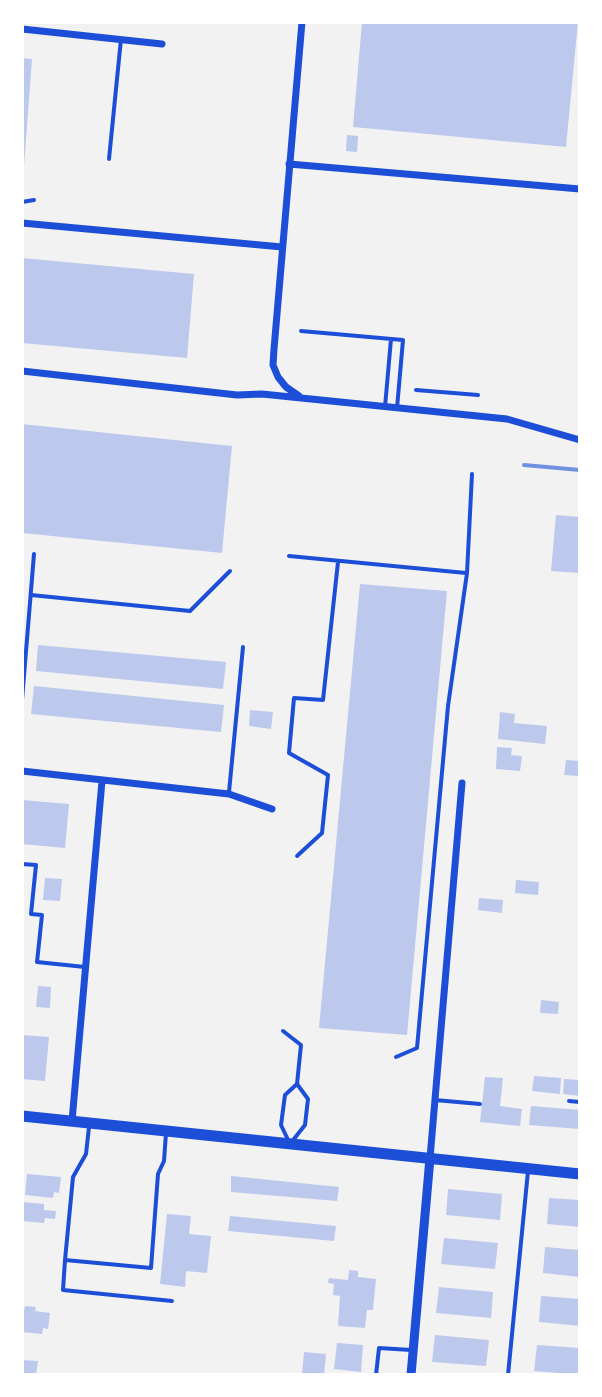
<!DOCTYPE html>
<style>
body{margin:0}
#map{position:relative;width:602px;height:1397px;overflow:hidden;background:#f2f2f2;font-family:"Alegreya Sans",sans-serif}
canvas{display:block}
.frame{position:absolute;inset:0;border:24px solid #fff;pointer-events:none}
</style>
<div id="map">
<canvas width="602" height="1397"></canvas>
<div class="frame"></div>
</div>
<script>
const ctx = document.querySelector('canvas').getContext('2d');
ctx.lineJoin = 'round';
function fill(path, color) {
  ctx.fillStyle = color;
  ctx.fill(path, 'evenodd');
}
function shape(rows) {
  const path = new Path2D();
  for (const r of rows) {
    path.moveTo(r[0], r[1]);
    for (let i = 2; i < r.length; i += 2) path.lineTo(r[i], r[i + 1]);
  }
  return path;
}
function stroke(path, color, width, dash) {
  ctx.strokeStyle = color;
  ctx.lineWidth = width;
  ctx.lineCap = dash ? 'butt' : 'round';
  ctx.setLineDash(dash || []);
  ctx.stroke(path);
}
fill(shape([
 [362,22,578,22,566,147,353,127],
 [22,58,32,59,24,166,22,166],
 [347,135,358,136,357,152,346,151],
 [22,258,194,274,187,358,22,343],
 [22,424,232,446,222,553,22,533],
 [556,515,580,517,580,573,551,571],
 [360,584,447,591,407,1035,319,1028],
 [38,645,226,662,223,689,36,671],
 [34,686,224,705,221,732,31,714],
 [250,710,273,712,271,729,249,726],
 [500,712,515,714,514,723,547,726,545,744,498,739],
 [497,747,512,748,511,755,522,756,520,771,496,769],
 [566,760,580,761,580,776,564,775],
 [22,800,69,804,65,848,22,844],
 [45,878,62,879,60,901,43,900],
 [516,880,539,882,538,895,515,893],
 [479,898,503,900,502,913,478,910],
 [38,986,51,987,50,1008,36,1007],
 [541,1000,559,1002,558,1014,540,1013],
 [22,1035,49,1037,45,1081,22,1079],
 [534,1076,561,1078,560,1094,532,1091],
 [485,1077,503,1078,500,1106,522,1109,520,1126,480,1122],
 [564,1079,580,1080,580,1096,563,1094],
 [531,1106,580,1110,580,1129,529,1125],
 [27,1174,61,1177,59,1193,54,1192,53,1198,25,1195],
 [231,1176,339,1187,337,1201,231,1192],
 [448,1189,502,1194,500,1220,446,1215],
 [549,1198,580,1200,580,1227,547,1224],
 [22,1202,44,1204,44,1210,56,1211,55,1219,45,1218,44,1223,22,1221],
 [167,1214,191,1216,189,1234,211,1236,207,1273,186,1271,185,1287,160,1284],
 [230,1216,336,1226,334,1241,228,1231],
 [444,1238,498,1243,495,1269,441,1264],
 [545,1247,580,1250,580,1277,543,1273],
 [349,1270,358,1271,358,1277,376,1279,373,1310,367,1310,365,1328,338,1326,340,1296,333,1295,334,1284,328,1283,329,1278,348,1280],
 [439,1287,493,1292,491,1318,436,1313],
 [541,1296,580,1299,580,1326,539,1322],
 [25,1306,36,1307,35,1311,50,1313,48,1329,43,1328,42,1334,22,1332,22,1310,24,1310],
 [435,1335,489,1340,486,1366,432,1362],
 [337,1343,363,1345,361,1372,334,1369],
 [537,1345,580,1348,580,1375,534,1371],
 [304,1352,326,1354,324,1375,302,1374],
 [22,1360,38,1361,36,1375,22,1375]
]), '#bdc9ec');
stroke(shape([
 [109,159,121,39],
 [22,202,34,200],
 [301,331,403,340,397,408],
 [416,390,478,395],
 [385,407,391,339],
 [289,556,466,573],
 [31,595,190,611,230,571],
 [22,700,34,554],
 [229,792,243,647],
 [297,856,322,833,328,775,289,753,294,698,323,700,338,562],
 [22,864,36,865,31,914,42,915,37,962,85,967],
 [283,1031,301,1045,297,1084,308,1099,305,1125,290,1144,281,1125,285,1095,297,1084],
 [396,1057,417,1048,448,706,467,573,472,474],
 [435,1100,480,1104],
 [569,1101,580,1102],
 [89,1127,86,1154,73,1177,65,1260,151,1268,158,1174,164,1161,166,1133],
 [65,1260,63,1290,172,1301],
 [376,1375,379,1348,411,1350],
 [508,1375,528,1171]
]), '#1d4ed8', 4);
stroke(shape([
 [22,29,162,44],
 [289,164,580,189],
 [22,223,282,247],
 [22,371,237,395,262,394,507,419,580,440],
 [299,396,286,387,278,377,273,365,274,349,302,22],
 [22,771,229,794,272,809],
 [72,1121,102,781],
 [430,1158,462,783]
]), '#1d4ed8', 7);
stroke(shape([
 [411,1375,430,1158]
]), '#1d4ed8', 9);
stroke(shape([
 [22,1116,580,1174]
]), '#1d4ed8', 11);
stroke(shape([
 [524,465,580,470]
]), '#7290e2', 4);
</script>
